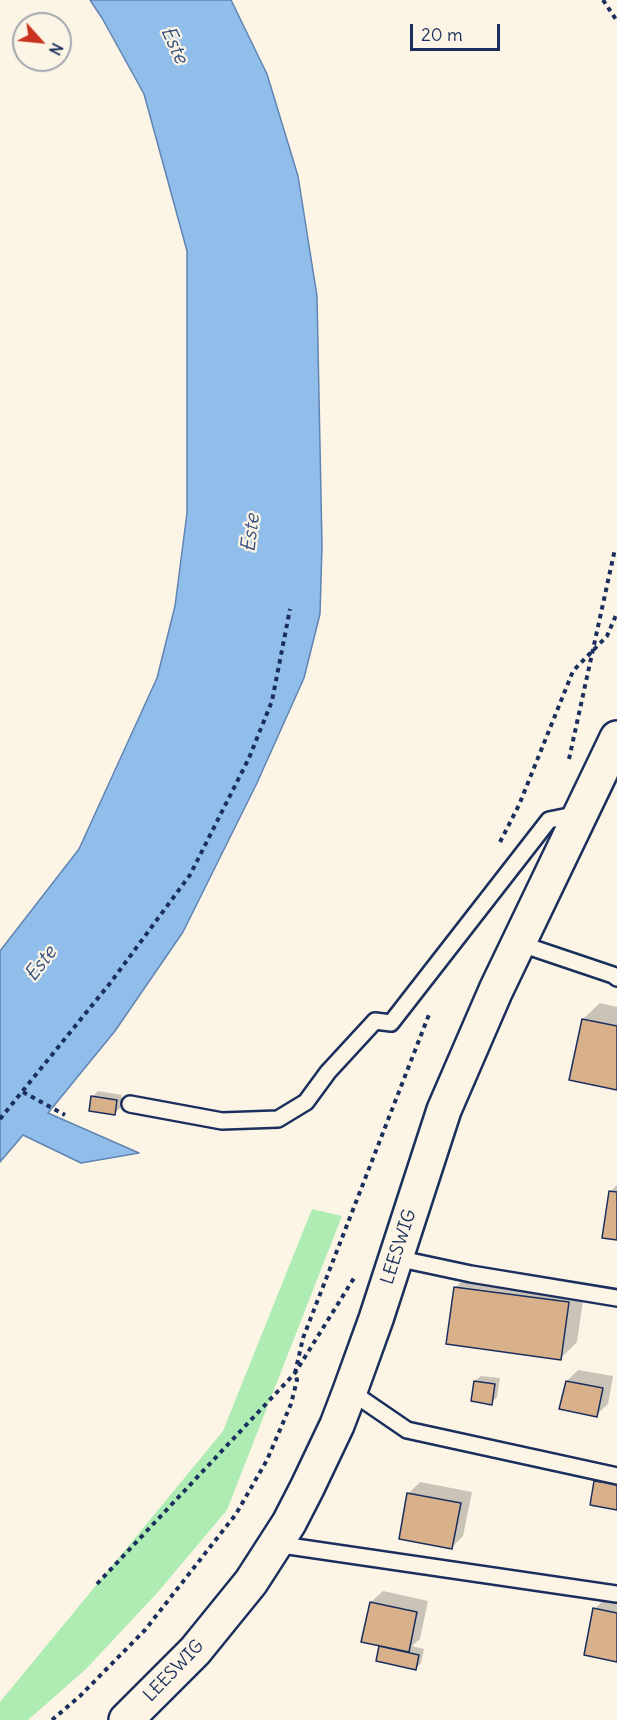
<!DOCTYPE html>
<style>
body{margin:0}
#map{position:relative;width:617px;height:1720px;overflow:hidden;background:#fcf5e5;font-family:Delius,sans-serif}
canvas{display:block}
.north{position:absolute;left:12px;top:12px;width:60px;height:60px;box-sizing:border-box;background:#fcf5e5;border:2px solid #a2a6af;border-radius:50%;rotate:117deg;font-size:16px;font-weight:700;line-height:24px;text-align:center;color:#1b2f5e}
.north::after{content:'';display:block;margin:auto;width:21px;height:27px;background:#c8321e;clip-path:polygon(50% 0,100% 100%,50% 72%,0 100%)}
.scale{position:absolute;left:410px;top:24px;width:90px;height:27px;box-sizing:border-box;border:3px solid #1b2f5e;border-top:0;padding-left:8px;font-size:18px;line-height:21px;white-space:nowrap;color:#1b2f5e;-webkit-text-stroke:4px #fcf5e5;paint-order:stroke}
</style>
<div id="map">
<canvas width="617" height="1720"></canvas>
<div class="north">N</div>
<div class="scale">20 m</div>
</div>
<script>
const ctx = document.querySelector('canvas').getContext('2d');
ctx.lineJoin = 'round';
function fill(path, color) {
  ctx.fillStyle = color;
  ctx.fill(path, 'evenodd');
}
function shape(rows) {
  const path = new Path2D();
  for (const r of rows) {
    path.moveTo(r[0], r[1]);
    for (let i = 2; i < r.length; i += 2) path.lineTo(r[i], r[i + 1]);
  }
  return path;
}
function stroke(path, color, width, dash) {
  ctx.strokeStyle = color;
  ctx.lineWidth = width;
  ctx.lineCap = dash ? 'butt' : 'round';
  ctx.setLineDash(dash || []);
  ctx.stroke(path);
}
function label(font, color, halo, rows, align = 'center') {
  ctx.font = font + ' Delius,sans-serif';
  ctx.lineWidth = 4.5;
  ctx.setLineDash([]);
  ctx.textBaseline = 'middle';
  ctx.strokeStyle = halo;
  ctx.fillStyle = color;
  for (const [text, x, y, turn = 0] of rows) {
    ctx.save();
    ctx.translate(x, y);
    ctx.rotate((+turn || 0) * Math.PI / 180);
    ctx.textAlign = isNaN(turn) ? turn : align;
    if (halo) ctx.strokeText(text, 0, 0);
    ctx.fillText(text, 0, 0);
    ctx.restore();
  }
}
fill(shape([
 [312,1209,342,1216,227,1510,158,1592,86,1669,28,1720,0,1720,0,1702,223,1431]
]), '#aeecb3');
const water = shape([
 [90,0,231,0,267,74,298,176,317,296,322,546,320,614,304,678,257,783,183,932,115,1031,48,1113,139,1153,81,1163,23,1135,0,1162,0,951,79,849,157,678,175,606,187,513,187,251,144,94,102,18,90,0]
]);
fill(water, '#90bdea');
stroke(water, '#6184b2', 1.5);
fill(shape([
 [600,1003,617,1007,617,1089,583,1019],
 [98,1091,122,1095,120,1108,114,1114,93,1096],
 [617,1185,617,1239,610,1192],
 [472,1271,585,1286,577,1342,561,1358,456,1287],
 [578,1370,613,1376,608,1404,596,1415,567,1381],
 [481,1376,500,1378,497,1397,491,1403,475,1381],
 [601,1476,617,1478,617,1508,596,1481],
 [420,1482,472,1492,463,1536,452,1547,409,1493],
 [383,1591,428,1601,420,1639,412,1646,424,1649,421,1663,415,1669,377,1660,381,1645,371,1602],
 [606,1597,617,1599,617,1660,595,1609]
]), '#0003');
const building = shape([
 [582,1019,617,1026,617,1090,569,1080,582,1019],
 [91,1096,117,1100,115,1115,89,1111,91,1096],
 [609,1191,617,1192,617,1240,602,1238,609,1191],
 [454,1287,569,1302,561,1360,446,1344,454,1287],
 [474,1381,495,1384,492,1405,471,1401,474,1381],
 [566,1381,603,1388,597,1417,559,1409,566,1381],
 [594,1481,617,1484,617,1510,590,1505,594,1481],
 [407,1493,461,1503,452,1549,399,1539,407,1493],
 [370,1602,417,1612,409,1652,361,1642,370,1602],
 [593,1608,617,1613,617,1662,584,1655,593,1608],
 [379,1646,419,1655,416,1670,376,1661,379,1646]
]);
fill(building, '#d8b089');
stroke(building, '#1b2f5e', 1.5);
const service = shape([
 [518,943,613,975,617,978],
 [130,1104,222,1121,278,1119,306,1102,328,1072,375,1021,391,1023,549,820,579,814],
 [396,1258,471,1274,617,1298],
 [350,1391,407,1430,617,1476],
 [275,1544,617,1594]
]);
const tertiary = shape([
 [126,1720,195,1651,251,1582,289,1523,307,1488,337,1425,350,1391,376,1319,444,1110,496,990,617,738]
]);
stroke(service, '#1b2f5e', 20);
stroke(tertiary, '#1b2f5e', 38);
stroke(shape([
 [603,0,617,21],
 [569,759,615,549],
 [500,842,519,805,573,671,607,636,617,613],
 [23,1092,65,1115],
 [0,1119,111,982,190,875,249,758,272,701,290,609],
 [97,1584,295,1373,354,1278],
 [52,1720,80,1696,145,1630,236,1514,267,1460,291,1404,297,1380,295,1373,303,1338,430,1012]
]), '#1b2f5e', 4, [4.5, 4.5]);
stroke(service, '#fcf5e5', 15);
stroke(tertiary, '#fcf5e5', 33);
label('18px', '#1b2f5e', '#fcf5e5', [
 ["LEESWIG",399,1247,-72],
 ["LEESWIG",174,1671,-46]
]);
label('italic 20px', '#385281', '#fcf5e5', [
 ["Este",174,45,65],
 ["Este",251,533,-83],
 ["Este",41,964,-52]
]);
</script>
